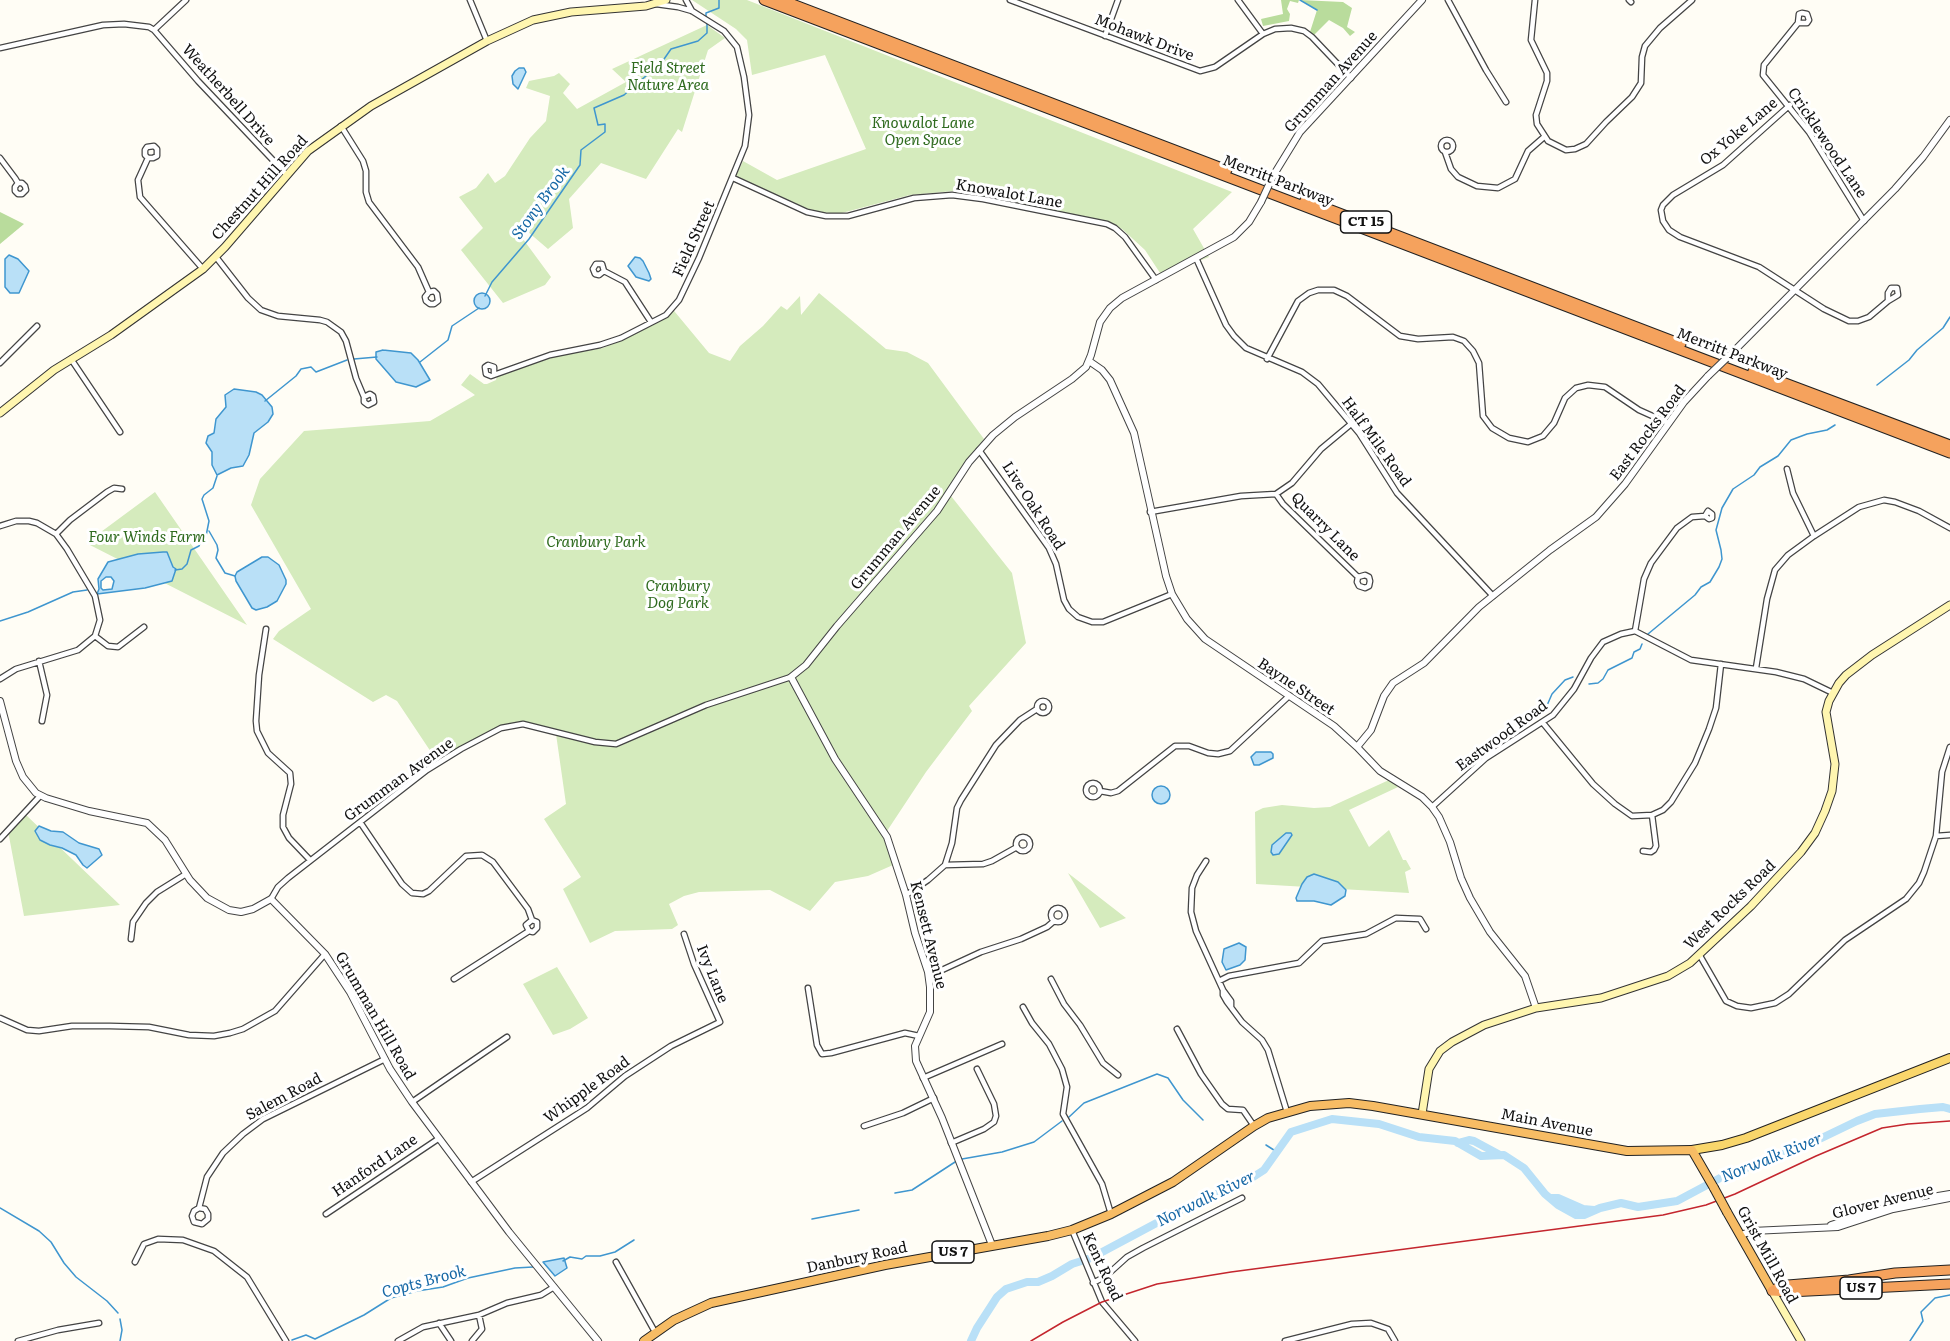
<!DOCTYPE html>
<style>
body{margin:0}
canvas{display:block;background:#fffdf5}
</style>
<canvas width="1950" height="1341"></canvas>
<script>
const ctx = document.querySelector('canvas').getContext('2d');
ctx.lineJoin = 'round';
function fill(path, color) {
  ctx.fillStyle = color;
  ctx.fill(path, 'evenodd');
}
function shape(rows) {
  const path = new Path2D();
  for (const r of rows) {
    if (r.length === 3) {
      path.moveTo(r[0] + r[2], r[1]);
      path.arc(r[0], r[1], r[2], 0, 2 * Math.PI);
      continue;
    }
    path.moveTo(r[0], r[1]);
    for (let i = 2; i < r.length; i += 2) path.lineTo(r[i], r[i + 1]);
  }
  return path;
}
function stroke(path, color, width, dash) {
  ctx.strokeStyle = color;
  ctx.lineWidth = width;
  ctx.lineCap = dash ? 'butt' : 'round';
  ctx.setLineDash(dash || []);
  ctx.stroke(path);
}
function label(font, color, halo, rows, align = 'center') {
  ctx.font = font + ' Literata,serif';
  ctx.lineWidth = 6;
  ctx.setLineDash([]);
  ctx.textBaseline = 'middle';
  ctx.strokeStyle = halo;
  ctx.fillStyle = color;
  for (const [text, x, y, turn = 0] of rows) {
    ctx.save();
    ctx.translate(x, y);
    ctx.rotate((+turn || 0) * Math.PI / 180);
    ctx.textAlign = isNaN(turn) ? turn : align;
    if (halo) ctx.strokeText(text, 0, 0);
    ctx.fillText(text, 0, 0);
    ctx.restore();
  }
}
fill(shape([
 [692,0,747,0,1232,192,1193,229,1209,257,1162,276,1145,250,1122,229,1105,222,1078,216,1022,203,954,191,910,195,838,214,821,212,808,209,736,176,743,161,777,180,866,149,825,55,752,75,747,40,736,29],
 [707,25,725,38,708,50,682,132,678,129,646,179,601,163,569,199,573,228,548,249,527,231,523,239,551,277,545,285,503,303,461,250,483,228,459,197,476,188,488,173,495,183,505,176,530,138,546,121,550,96,526,88,529,81,554,76,559,73,570,84,563,93,577,109,626,82,612,69],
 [819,293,886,349,907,352,928,363,984,439,972,454,931,522,951,496,1012,573,1026,643,969,706,972,711,926,772,887,831,848,775,881,831,893,865,868,876,835,882,810,911,770,890,699,892,684,896,669,904,678,925,672,929,615,931,590,943,563,889,581,877,544,819,566,804,556,734,601,745,618,747,671,721,666,720,629,738,614,742,592,739,526,723,509,723,481,736,437,761,397,701,386,695,373,702,273,639,279,631,311,609,251,505,260,479,304,431,430,421,475,395,461,385,470,374,484,384,487,384,496,380,497,376,524,366,558,356,603,348,620,341,665,313,670,306,709,353,730,361,740,346,763,326,781,306,787,310,800,296,801,315],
 [155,492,247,625,86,543],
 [1389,780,1398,787,1349,810,1369,847,1389,830,1403,860,1406,860,1411,869,1405,872,1409,893,1256,884,1255,812,1263,808,1282,805,1314,808,1330,807],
 [25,814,120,905,24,916,8,831],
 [1068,873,1126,918,1100,928],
 [557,967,588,1018,570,1029,553,1035,523,984]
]), '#d5ebbd');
fill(shape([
 [1281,0,1299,0,1298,3,1290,1,1287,9,1290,14,1289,21,1263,26,1261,19,1283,14],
 [1300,0,1343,2,1352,8,1347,27,1355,32,1350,36,1343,28,1329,20,1312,37,1309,35,1317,10],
 [0,212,24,224,0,244]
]), '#b9dc9c');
const water = shape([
 [519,68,524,68,526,72,518,89,513,84,512,76,515,71,519,68],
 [9,255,18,259,29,271,19,293,10,293,5,287,5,259,9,255],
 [635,257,640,258,643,261,649,273,651,279,649,281,636,277,628,266,635,257],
 [482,301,8],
 [383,350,411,353,418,360,430,380,416,387,396,382,376,359,376,352,383,350],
 [234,389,256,392,262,395,272,407,273,414,268,422,254,433,249,455,243,466,231,468,217,475,212,465,212,452,206,443,208,436,214,433,216,419,226,407,225,395,234,389],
 [163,552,167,552,173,567,176,569,172,581,145,588,97,594,99,589,98,579,108,562,138,554,163,552],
 [106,577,111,577,114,581,112,589,103,590,101,588,101,581,106,577],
 [262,557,268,557,279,565,286,580,286,584,277,601,267,607,256,610,252,608,236,581,235,576,237,572,262,557],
 [1256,752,1271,752,1273,754,1273,758,1259,765,1254,765,1251,757,1256,752],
 [1161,795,9],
 [39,826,51,831,63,832,79,843,99,849,102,855,87,868,83,865,76,855,62,848,50,845,40,840,35,831,39,826],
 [1286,833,1291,833,1292,835,1279,854,1273,855,1271,852,1272,845,1286,833],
 [1314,874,1338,882,1346,890,1345,896,1331,905,1314,901,1297,901,1296,898,1302,884,1307,877,1314,874],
 [1239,943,1246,947,1245,960,1240,965,1226,970,1222,962,1224,949,1239,943],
 [564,1258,567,1268,555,1276,543,1262,564,1258]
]);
fill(water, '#b9e0f7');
stroke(water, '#3f96cf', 1.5);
stroke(shape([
 [1300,0,1317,10],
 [706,18,706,13,719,8,719,0],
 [485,296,492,282,529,239,580,165,581,150,605,132,605,124,598,125,594,108,624,95,662,62,671,49,698,41,707,33,707,23],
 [354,359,377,357],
 [420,362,448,340,452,326,479,308],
 [1877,385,1909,360,1917,350,1943,328,1950,317],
 [265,401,296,376,301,369,311,367,316,372,347,360],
 [209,531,217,545,218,550,216,558,225,573,235,576],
 [175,570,182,569,187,564,191,550,199,546,201,541,206,536,209,521,202,499,204,495,213,488,217,476],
 [0,621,28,612,73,592,87,590],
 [1648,634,1695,595,1701,587,1710,582,1719,567,1722,559,1721,550,1716,530,1722,508,1733,489,1754,475,1760,467,1778,456,1791,440,1807,434,1827,430,1835,425],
 [1589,684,1598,683,1603,679,1608,670,1632,658,1634,652,1640,649,1642,644],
 [1545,710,1552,694,1565,680,1573,677],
 [1069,1117,1084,1103,1157,1074,1168,1078,1183,1100,1203,1120],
 [1266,1145,1277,1152],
 [962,1159,1002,1152,1034,1142,1062,1121],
 [895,1193,912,1190,955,1162],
 [0,1208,39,1231,51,1242,64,1263,76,1277,107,1301,118,1313],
 [812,1219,859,1210],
 [563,1261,570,1257,582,1259,586,1256,600,1256,615,1252,634,1240],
 [292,1340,306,1335,315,1339,364,1315,391,1298,417,1291,443,1287,468,1278,515,1268,533,1267],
 [120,1341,122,1330,120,1319],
 [1910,1341,1923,1321,1921,1312,1935,1298,1950,1295]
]), '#3f96cf', 1.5);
stroke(shape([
 [1458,1143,1469,1140,1474,1141,1500,1155],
 [1551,1198,1558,1198,1583,1209,1594,1210],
 [971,1341,977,1328,997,1297,1006,1289,1027,1282,1038,1282,1052,1276,1072,1264,1091,1258,1194,1203,1247,1181,1264,1170,1291,1132,1332,1119,1379,1124,1419,1137,1455,1141,1481,1156,1504,1155,1524,1168,1545,1194,1558,1205,1576,1215,1584,1215,1600,1208,1621,1203,1638,1207,1677,1201,1722,1177,1805,1146,1857,1121,1875,1114,1920,1109,1943,1107,1950,1109]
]), '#b9e0f7', 8);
const minor = shape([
 [470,0,487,41],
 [686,0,692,11],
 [1010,0,1200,71,1215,67,1263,34,1275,29,1291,28,1304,31,1312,37,1351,78],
 [1238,0,1263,34],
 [1448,0,1486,70,1506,102],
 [1535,0,1531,40,1547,73,1547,81,1536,115,1537,124,1548,141,1566,150,1575,149,1586,144,1606,122,1632,97,1641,83,1642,57,1645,46,1660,28,1692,0],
 [1629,0,1631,2],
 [1798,23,1807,23,1809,20,1807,14,1802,13,1799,14,1798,23,1764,65,1763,75,1809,132,1864,221],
 [154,30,198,81,287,175],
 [1105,36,1118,0],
 [0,48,103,25,124,24,149,27,154,30,186,0],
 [1790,105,1723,165,1673,195,1663,205,1661,210,1663,221,1669,230,1680,237,1759,267,1824,309,1849,321,1858,321,1869,317,1888,301,1888,293,1891,288,1897,288,1898,295,1888,301],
 [341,126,363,161,366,171,366,192,369,202,418,267,429,292,425,297,426,301,430,304,434,304,438,301,437,294,434,291,429,292],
 [1447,146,6],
 [1445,152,1451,169,1458,177,1477,186,1498,188,1515,179,1528,151,1544,137],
 [0,158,15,178,18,183,15,187,15,191,18,194,22,194,26,190,25,186,22,183,18,183],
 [148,158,145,155,145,150,147,147,154,146,157,149,157,156,153,158,148,158,138,180,140,197,203,269],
 [733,178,807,212,826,216,848,216,914,198,952,195,983,199,1107,224,1115,228,1125,237,1156,280],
 [216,257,248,298,261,310,278,316,320,320,327,322,341,332,346,341,356,378,364,397,364,402,368,405,374,402,373,396,370,394,364,397],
 [1196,258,1226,325,1234,336,1246,348,1302,372,1318,384,1359,433,1397,493,1493,596],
 [604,271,599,275,595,274,593,269,596,264,602,264,604,271,625,282,651,322],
 [71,359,120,432],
 [1267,359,1298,301,1309,293,1318,290,1334,290,1347,296,1400,336,1418,339,1453,337,1464,341,1473,351,1479,363,1483,416,1492,428,1509,438,1528,442,1543,436,1554,423,1565,398,1576,388,1588,385,1605,387,1639,410,1668,423],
 [0,363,37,326],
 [494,373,494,367,488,365,485,367,486,374,491,376,550,355,600,345,621,338,666,315,679,300,699,258,745,146,749,115,744,77,737,47,724,31,692,11,678,7,656,4],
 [979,450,1049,548,1056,564,1064,600,1069,609,1078,617,1092,622,1103,622,1172,594],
 [1787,469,1793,493,1814,536],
 [1276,494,1283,504,1358,577,1357,582,1359,586,1365,588,1369,586,1370,581,1369,577,1365,575,1358,577],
 [1150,512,1241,496,1276,494,1292,483,1321,449,1351,424],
 [0,526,16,521,29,521,37,523,56,534,67,549,95,596,100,620,95,636,78,650,16,669,0,679],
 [56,534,70,520,107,492,114,488,122,489],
 [266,629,259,675,256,721,257,731,268,753,290,773,291,784,283,815,283,827,289,838,310,860],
 [1635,631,1644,579,1651,563,1677,528,1692,517,1705,516,1709,519,1712,518,1712,514,1708,511,1705,516],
 [95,636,108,646,118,647,144,627],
 [39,661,47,695,42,721],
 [1756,668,1767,599,1775,570,1788,555,1814,536,1859,507,1884,500,1895,502,1919,511,1950,528],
 [1043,707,6],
 [1543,723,1593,784,1615,804,1632,816,1652,815],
 [1093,790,7],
 [1100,791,1111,793,1118,791,1175,746,1189,746,1208,753,1218,754,1230,751,1289,696],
 [1432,807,1486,758,1553,715,1574,689,1591,658,1603,642,1621,634,1635,631,1691,660,1776,672,1804,679,1833,693],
 [360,822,402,884,412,893,423,894,429,891,466,856,482,855,493,862,528,909,532,920,537,922,537,928,533,932,529,931,526,925,532,920],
 [1936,836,1950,835],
 [1023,844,7],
 [0,839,40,796],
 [1643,851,1651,852,1654,850,1656,846,1652,815,1663,810,1671,802,1695,763,1709,729,1716,708,1721,664],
 [1206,861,1197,875,1192,888,1191,912,1196,931,1223,990,1231,1001,1231,1007],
 [945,865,983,864,992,861,1017,847],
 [906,895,928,880,945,865,952,843,957,808,961,800,996,745,1020,720,1037,709],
 [271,899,278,887,288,878,427,770,461,749,501,728,523,724,595,742,616,744,706,705,791,677],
 [1058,915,7],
 [131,939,133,922,146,903,157,892,186,874],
 [1699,954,1726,1001,1737,1006,1751,1008,1775,1003,1789,994,1845,940,1906,899,1919,883,1924,872,1936,836,1942,772,1950,747],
 [929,976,981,952,1021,939,1047,927,1054,921],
 [454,979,529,931],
 [1051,979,1064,1004,1080,1025,1103,1063,1118,1075],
 [1219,981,1229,976,1299,963,1322,941,1366,934,1396,918,1420,919,1426,929],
 [808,988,817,1045,822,1054,831,1053,905,1033,919,1036],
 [1223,990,1223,995,1227,1002,1242,1022,1262,1040,1268,1050,1287,1112],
 [1023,1007,1032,1023,1049,1044,1062,1069,1067,1087,1063,1114,1102,1184,1111,1214],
 [0,1018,27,1030,39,1031,72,1026,110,1026,149,1027,189,1035,214,1036,230,1033,243,1029,275,1011,325,954],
 [1177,1029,1201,1074,1222,1104,1228,1109,1243,1110,1254,1126],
 [923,1078,1002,1044],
 [412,1102,507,1037],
 [864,1126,903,1113,934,1098],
 [951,1143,984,1129,994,1122,996,1116,994,1104,977,1069],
 [471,1182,587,1108,625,1076,671,1046,720,1022,694,964,684,934],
 [199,1208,205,1209,208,1214,208,1219,202,1224,194,1222,192,1216,194,1211,199,1208,207,1177,223,1153,243,1134,263,1119,385,1059],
 [326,1214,438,1139],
 [1072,1230,1102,1302,1135,1341],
 [135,1262,144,1244,158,1239,183,1240,214,1251,247,1277,286,1341],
 [616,1262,655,1332],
 [1093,1283,1106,1276,1127,1257,1143,1248,1242,1198],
 [439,1323,451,1341],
 [18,1341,58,1330,99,1323],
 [398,1341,423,1327,479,1315,507,1303,541,1295,554,1287],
 [472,1341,482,1329,479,1315],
 [1285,1341,1352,1324,1371,1323,1388,1329,1395,1341]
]);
const tertiary = shape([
 [1273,176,1300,132,1422,0],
 [1734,351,1895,189,1923,157,1950,120],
 [1089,361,1102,370,1110,380,1134,433,1166,576,1172,594,1187,619,1205,639,1334,726,1357,747,1380,771,1422,797,1432,807,1439,817,1450,842,1461,878,1470,898,1490,932,1525,976,1536,1008],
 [0,701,16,761,23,777,36,793,46,798,89,811,147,823,165,840,190,880,207,898,229,910,241,912,253,909,271,899,325,954,350,992,390,1069,412,1102,509,1232,598,1341],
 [1357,747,1371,730,1384,696,1393,683,1424,663,1479,607,1550,550,1596,517,1625,484,1684,402,1708,376],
 [1932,1197,1950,1194],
 [1831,1225,1887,1207,1919,1200],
 [1741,1235,1752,1231,1838,1227,1893,1209,1950,1198],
 [992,1245,942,1118,916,1061,915,1046,930,1012,930,987,928,972,915,933,906,895,887,837,835,759,791,677,806,665,837,626,937,511,969,462,993,435,1015,417,1072,379,1086,367,1091,355,1100,322,1110,308,1122,298,1234,237,1249,222,1261,202]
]);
const secondary = shape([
 [0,413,54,370,111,335,203,269,225,247,308,151,371,106,487,41,533,20,571,12,646,6,666,0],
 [1422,1114,1429,1069,1440,1051,1452,1042,1484,1025,1536,1008,1601,998,1668,976,1690,963,1751,906,1801,852,1815,833,1825,811,1832,791,1835,764,1826,712,1829,701,1839,683,1846,675,1872,655,1950,605],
 [1772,1291,1801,1341]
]);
const primary = shape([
 [1692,1150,1722,1145,1746,1138,1950,1058]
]);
const trunk = shape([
 [1727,1212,1772,1291],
 [644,1341,674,1320,711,1303,885,1265,1048,1236,1072,1230,1111,1214,1173,1182,1254,1126,1268,1118,1310,1106,1349,1103,1373,1106,1627,1151,1692,1150,1714,1188]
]);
const motorway = shape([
 [764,0,1950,453],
 [782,0,1227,170],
 [1305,200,1681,344],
 [1753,371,1950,445],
 [1772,1291,1779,1287,1788,1285,1849,1280,1895,1273,1950,1270],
 [1772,1291,1789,1292,1950,1284]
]);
stroke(minor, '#444', 7);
stroke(tertiary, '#444', 8);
stroke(secondary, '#333', 9);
stroke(primary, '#222', 10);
stroke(trunk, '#222', 10);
stroke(motorway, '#222', 11);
stroke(minor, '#fff', 4.5);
stroke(tertiary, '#fff', 6);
stroke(secondary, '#fff6b0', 7);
stroke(primary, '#f9d66b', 8);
stroke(trunk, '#f7bc64', 8);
stroke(motorway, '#f5a25d', 9);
stroke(shape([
 [1031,1341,1063,1322,1102,1302,1157,1284,1231,1272,1663,1215,1706,1205,1735,1194,1816,1156,1882,1128,1908,1124,1950,1121]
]), '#c4262e', 1.5);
const tertiaryBridge = shape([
 [1261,202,1273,176],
 [1708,376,1734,351]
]);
const trunkBridge = shape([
 [1714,1188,1727,1212]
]);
stroke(tertiaryBridge, '#444', 8, []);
stroke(trunkBridge, '#222', 10, []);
stroke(tertiaryBridge, '#fff', 6);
stroke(trunkBridge, '#f7bc64', 8);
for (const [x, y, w] of [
 [1366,222,51],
 [953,1252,42],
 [1861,1288,42]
]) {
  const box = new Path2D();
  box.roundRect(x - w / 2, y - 11, w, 22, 4.5);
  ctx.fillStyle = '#fff';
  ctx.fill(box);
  stroke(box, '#111', 1.5);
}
label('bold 14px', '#111', null, [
 ["CT 15",1366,222],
 ["US 7",953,1252],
 ["US 7",1861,1288]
]);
label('15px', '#111', '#fff', [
 ["Mohawk Drive",1144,38,21],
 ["Grumman Avenue",1331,82,-48],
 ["Weatherbell Drive",228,95,48],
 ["Ox Yoke Lane",1739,132,-40],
 ["Cricklewood Lane",1827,143,56],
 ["Merritt Parkway",1278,181,21],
 ["Chestnut Hill Road",260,188,-48],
 ["Knowalot Lane",1009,194,10],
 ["Field Street",694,239,-66],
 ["Merritt Parkway",1732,354,21],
 ["East Rocks Road",1648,433,-53],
 ["Half Mile Road",1376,442,54],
 ["Live Oak Road",1033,506,57],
 ["Quarry Lane",1325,527,45],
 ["Grumman Avenue",896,538,-50],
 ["Bayne Street",1296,687,34],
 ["Eastwood Road",1502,736,-36],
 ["Grumman Avenue",399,780,-36],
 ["West Rocks Road",1730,905,-44],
 ["Kensett Avenue",928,935,76],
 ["Ivy Lane",712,974,68],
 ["Grumman Hill Road",375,1016,60],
 ["Whipple Road",587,1090,-36],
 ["Salem Road",284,1097,-28],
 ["Main Avenue",1547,1123,11],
 ["Hanford Lane",375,1166,-34],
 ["Glover Avenue",1883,1202,-14],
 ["Grist Mill Road",1767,1255,61],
 ["Danbury Road",857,1258,-12],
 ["Kent Road",1102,1267,65]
]);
label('italic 15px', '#2f6b1f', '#fff', [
 ["Field Street",668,69],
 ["Nature Area",668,86],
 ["Knowalot Lane",923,124],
 ["Open Space",923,141],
 ["Four Winds Farm",147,538],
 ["Cranbury Park",596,543],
 ["Cranbury",678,587],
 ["Dog Park",678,604]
]);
label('italic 16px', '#1768a6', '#fff', [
 ["Stony Brook",541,203,-54],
 ["Norwalk River",1772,1158,-22],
 ["Norwalk River",1206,1199,-26],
 ["Copts Brook",424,1282,-15]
]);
</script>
